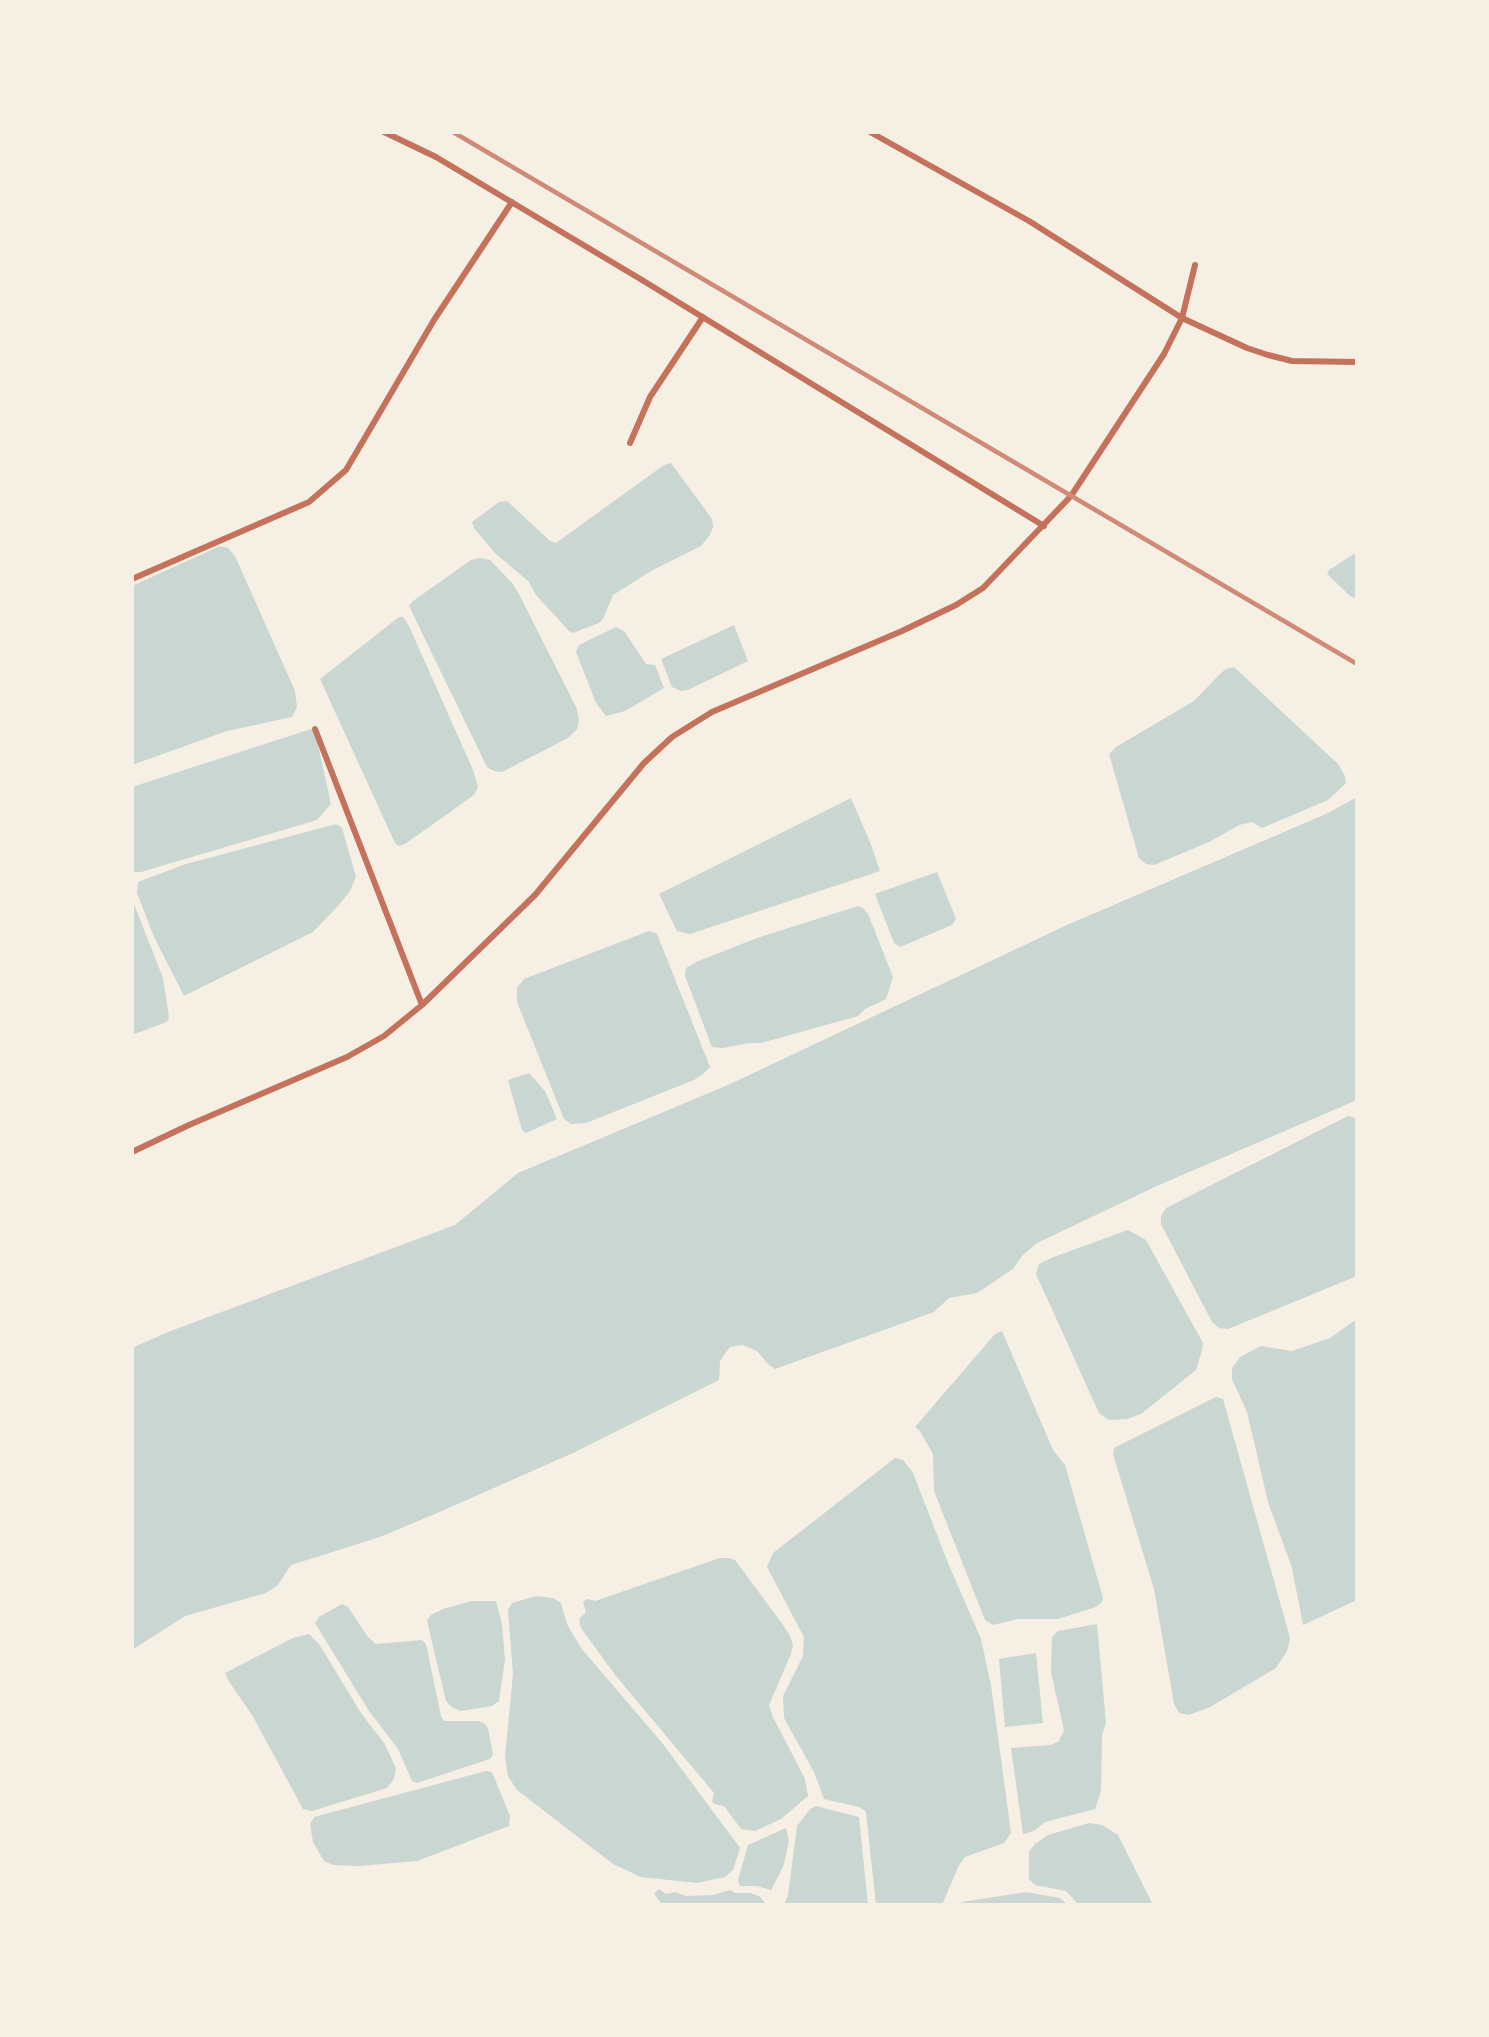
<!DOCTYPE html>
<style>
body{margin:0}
#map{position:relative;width:1489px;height:2037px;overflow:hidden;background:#f6efe4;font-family:"Titillium Web",sans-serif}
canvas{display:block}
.frame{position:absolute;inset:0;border:134px solid #f6efe4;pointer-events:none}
</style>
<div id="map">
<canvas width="1489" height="2037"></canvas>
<div class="frame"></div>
</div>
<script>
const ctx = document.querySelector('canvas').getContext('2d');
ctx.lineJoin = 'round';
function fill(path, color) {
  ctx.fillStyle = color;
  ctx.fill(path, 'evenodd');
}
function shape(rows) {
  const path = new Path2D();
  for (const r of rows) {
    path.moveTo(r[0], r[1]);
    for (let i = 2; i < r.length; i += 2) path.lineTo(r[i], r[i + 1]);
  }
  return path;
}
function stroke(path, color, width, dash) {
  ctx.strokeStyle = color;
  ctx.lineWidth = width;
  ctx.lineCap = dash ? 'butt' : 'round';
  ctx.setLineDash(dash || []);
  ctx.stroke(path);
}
fill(shape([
 [671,463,712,519,713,527,710,535,701,546,651,571,613,595,603,619,599,623,573,633,569,631,536,595,529,582,495,553,474,528,472,522,499,502,507,501,550,541,556,543,664,465],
 [220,546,228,548,235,556,295,691,297,707,292,717,227,731,132,765,132,586],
 [1357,552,1357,599,1350,596,1327,574,1329,570],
 [480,558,490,560,512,583,519,594,577,709,579,720,577,729,568,738,502,772,494,771,487,767,409,606,413,601,471,560],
 [399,617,403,617,409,626,473,770,478,787,474,795,405,844,399,846,395,843,320,679],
 [734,625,748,661,688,690,681,691,672,687,661,659],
 [616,627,624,631,646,664,655,665,664,688,625,711,606,716,596,703,576,652,579,645],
 [1234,667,1338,764,1345,776,1346,783,1328,800,1262,828,1252,822,1239,825,1209,842,1154,865,1146,864,1139,858,1109,754,1116,747,1194,701,1221,673,1226,669],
 [311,729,315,732,331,804,317,820,141,872,132,872,132,787],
 [1357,797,1357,1100,1159,1185,1037,1243,1022,1256,1013,1269,977,1293,949,1298,934,1312,775,1369,769,1365,757,1351,743,1345,730,1347,720,1361,719,1380,573,1453,444,1510,380,1537,291,1565,277,1586,266,1593,185,1616,132,1650,132,1348,168,1332,455,1225,518,1173,728,1085,1067,925,1326,814],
 [851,798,870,842,880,871,690,934,677,931,659,894],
 [336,824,342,828,356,877,350,891,338,906,313,932,184,996,154,937,137,893,138,882,186,864],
 [937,872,956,919,952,925,900,947,894,943,875,894],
 [132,899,163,978,169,1018,167,1022,132,1035],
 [858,906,863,908,868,914,893,977,886,999,865,1009,858,1016,761,1043,749,1043,723,1048,712,1047,685,976,686,968,696,962,757,938],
 [649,931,657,934,710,1067,704,1073,694,1080,586,1123,571,1124,564,1119,517,1002,517,988,524,979],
 [529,1073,545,1091,557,1119,526,1133,522,1130,508,1080],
 [1348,1116,1355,1118,1357,1121,1357,1276,1228,1329,1219,1328,1212,1322,1161,1224,1161,1216,1166,1208],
 [1128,1230,1146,1240,1203,1343,1202,1350,1196,1370,1141,1414,1127,1419,1109,1420,1099,1413,1036,1274,1039,1264,1051,1258],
 [1357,1319,1357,1600,1303,1625,1292,1568,1268,1502,1247,1412,1232,1379,1232,1368,1240,1357,1261,1346,1292,1351,1330,1338],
 [1002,1331,1053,1450,1065,1465,1103,1598,1102,1602,1096,1607,1058,1619,1018,1619,993,1625,985,1620,934,1491,933,1454,920,1431,915,1427,995,1334],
 [1216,1397,1223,1399,1290,1638,1287,1651,1276,1668,1210,1707,1189,1715,1179,1713,1174,1704,1154,1589,1113,1454,1114,1448],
 [895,1458,903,1460,913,1473,948,1563,981,1639,991,1685,1011,1833,1004,1843,965,1857,959,1865,942,1905,876,1905,866,1812,859,1807,824,1799,814,1772,784,1718,783,1696,803,1656,804,1637,767,1567,773,1553],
 [720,1558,729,1558,735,1560,783,1625,790,1636,793,1645,791,1654,769,1705,773,1717,805,1779,808,1796,781,1819,755,1831,741,1829,724,1806,714,1804,712,1801,714,1793,616,1676,581,1628,579,1619,586,1612,583,1602,588,1599,595,1601],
 [536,1596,553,1598,561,1603,567,1624,581,1648,663,1744,740,1848,733,1870,725,1877,697,1883,641,1877,613,1864,517,1790,508,1776,505,1757,513,1674,508,1610,512,1603],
 [472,1601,496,1601,502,1624,505,1660,499,1701,492,1706,461,1711,453,1708,446,1701,427,1621,431,1615,443,1609],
 [342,1604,348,1607,368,1637,376,1644,422,1640,426,1644,441,1716,444,1721,478,1721,484,1723,488,1728,493,1754,490,1759,417,1783,412,1781,398,1749,369,1711,315,1623,319,1617],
 [1097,1624,1106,1723,1102,1735,1101,1791,1095,1809,1045,1822,1034,1831,1023,1834,1011,1748,1050,1745,1058,1742,1064,1731,1051,1672,1052,1637,1058,1631],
 [309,1634,319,1644,361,1713,384,1743,396,1768,394,1779,387,1788,312,1811,303,1809,252,1715,228,1680,225,1673,293,1638],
 [1036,1653,1043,1723,1005,1727,999,1659],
 [486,1771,492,1772,510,1816,509,1826,417,1861,359,1866,333,1865,324,1861,313,1842,310,1824,314,1817],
 [816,1806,859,1817,868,1905,784,1905,788,1895,797,1826,810,1809],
 [1089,1823,1102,1825,1118,1835,1153,1905,1079,1905,1066,1891,1035,1885,1029,1879,1029,1852,1035,1844,1048,1835],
 [786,1828,789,1841,783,1867,771,1890,757,1886,740,1886,738,1880,748,1845],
 [659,1889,666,1894,675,1892,686,1896,713,1895,730,1890,735,1893,750,1893,759,1896,764,1901,764,1905,663,1905,654,1894],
 [1026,1892,1060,1898,1068,1905,958,1905,962,1902]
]), '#c9d6d2');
stroke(shape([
 [384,132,436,157,642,280,1044,526],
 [870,132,1029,221,1182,318,1247,348,1268,355,1292,361,1357,362],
 [630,443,650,397,703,317],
 [132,579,309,502,346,470,434,320,512,202],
 [315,729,422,1005],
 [132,1152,189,1125,347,1057,384,1036,422,1005,535,895,644,763,672,737,712,712,902,631,956,605,983,588,1071,496,1164,354,1182,318,1195,265]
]), '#c5725c', 6);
stroke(shape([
 [453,132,1357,664]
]), '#cf8b77', 4.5);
</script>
